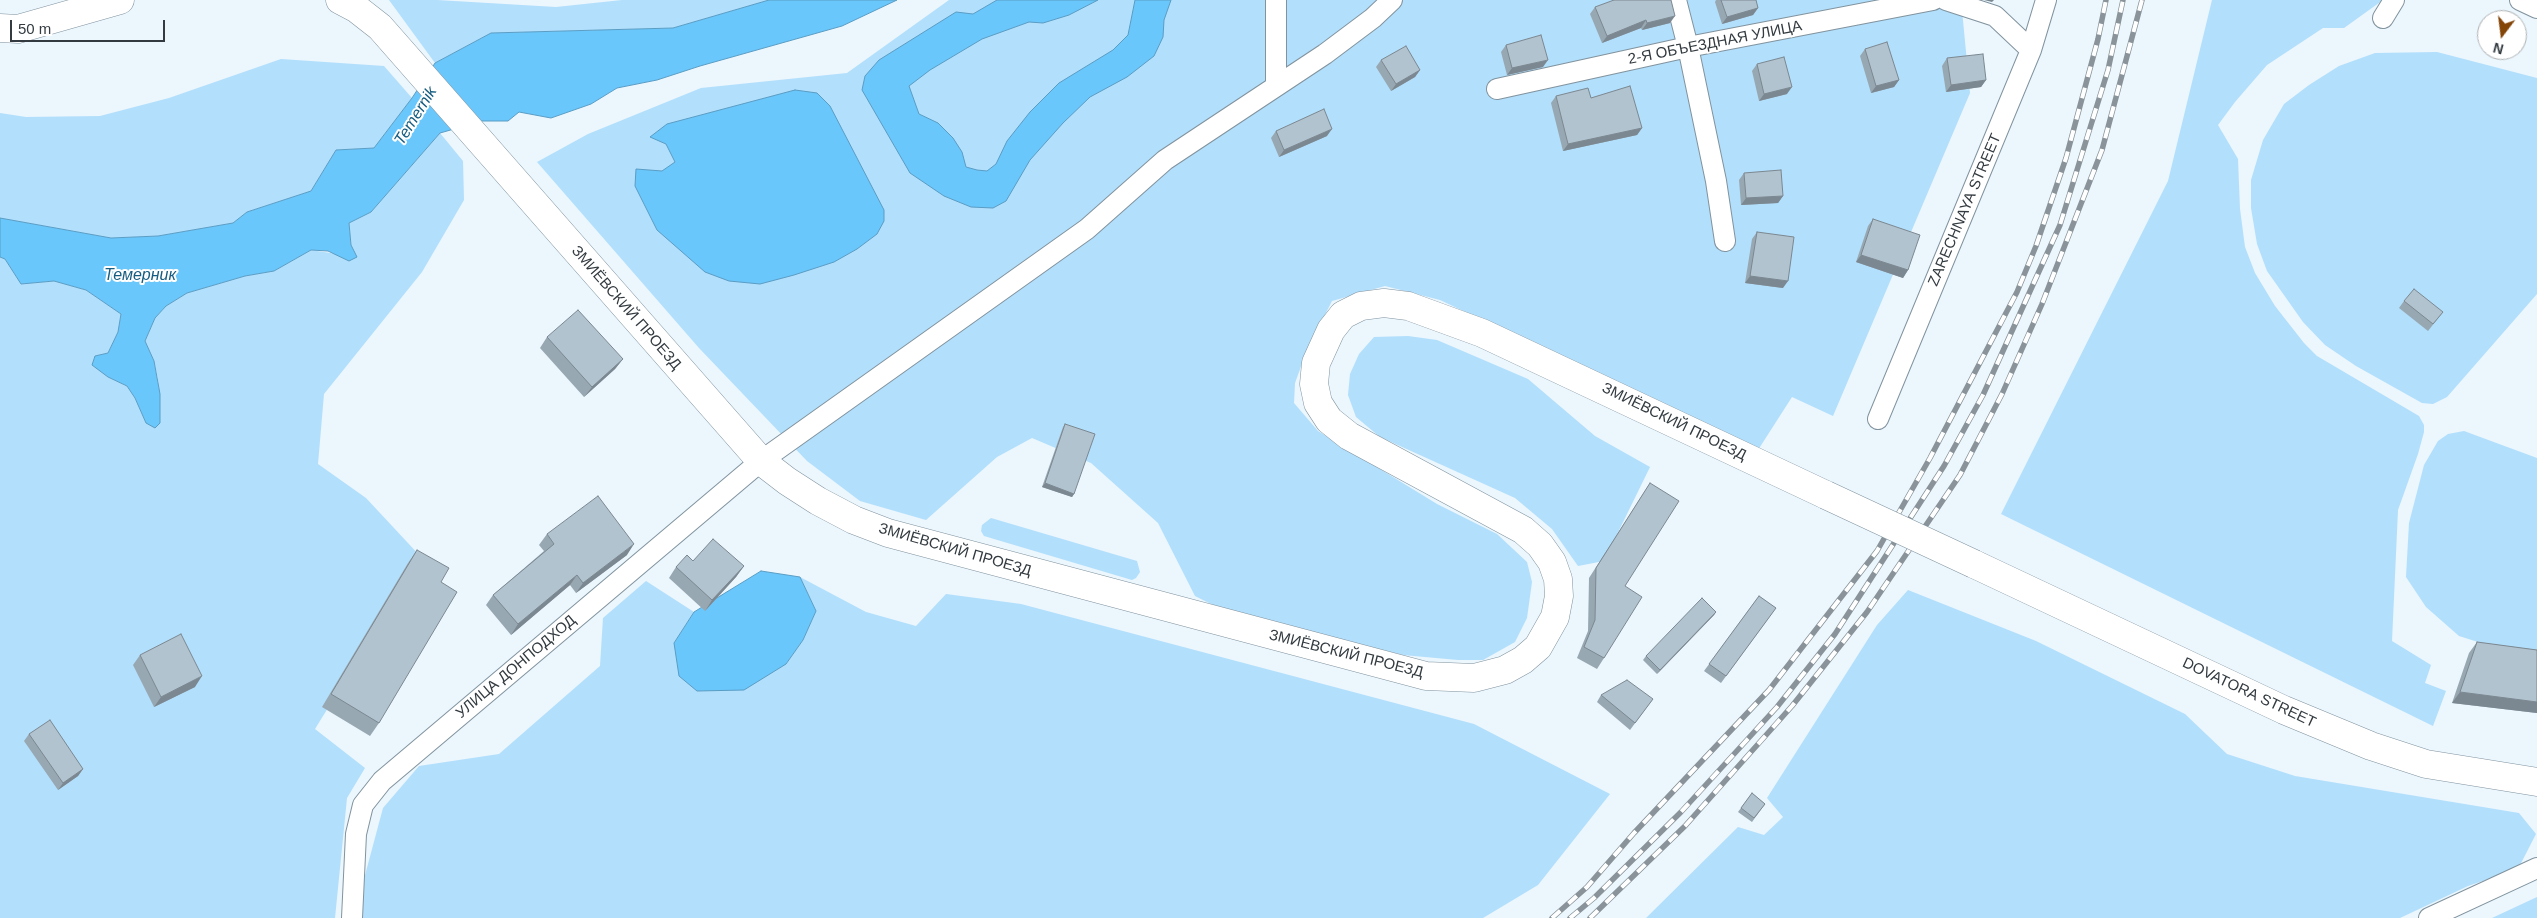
<!DOCTYPE html>
<meta charset="utf-8">
<style>
body{margin:0}
#map{position:relative;width:2537px;height:918px;overflow:hidden;background:#ebf6fd;font-family:Helvetica,sans-serif}
canvas{display:block}
.north{position:absolute;left:2477px;top:10px;width:50px;height:50px;box-sizing:border-box;background:#fff;border:1px solid #adb1b3;border-radius:50%;rotate:195deg;font-size:14px;font-weight:700;line-height:20px;text-align:center;color:#333b40}
.north::after{content:'';display:block;margin:auto;width:18px;height:22px;background:#844509;clip-path:polygon(50% 0,100% 100%,50% 72%,0 100%)}
.scale{position:absolute;left:10px;top:20px;width:155px;height:22px;box-sizing:border-box;border:2px solid #333b40;border-top:0;padding-left:6px;font-size:15px;line-height:18px;white-space:nowrap;color:#333b40;-webkit-text-stroke:4px #fff;paint-order:stroke}
</style>
<div id="map">
<canvas width="2537" height="918"></canvas>
<div class="north">N</div>
<div class="scale">50 m</div>
</div>
<script>
const ctx = document.querySelector('canvas').getContext('2d');
ctx.lineJoin = 'round';
function fill(path, color) {
  ctx.fillStyle = color;
  ctx.fill(path, 'evenodd');
}
function shape(rows) {
  const path = new Path2D();
  for (const r of rows) {
    path.moveTo(r[0], r[1]);
    for (let i = 2; i < r.length; i += 2) path.lineTo(r[i], r[i + 1]);
  }
  return path;
}
function stroke(path, color, width, dash) {
  ctx.strokeStyle = color;
  ctx.lineWidth = width;
  ctx.lineCap = dash ? 'butt' : 'round';
  ctx.setLineDash(dash || []);
  ctx.stroke(path);
}
function label(font, color, halo, rows, align = 'center') {
  ctx.font = font + ' Helvetica,sans-serif';
  ctx.lineWidth = 4;
  ctx.setLineDash([]);
  ctx.textBaseline = 'middle';
  ctx.strokeStyle = halo;
  ctx.fillStyle = color;
  for (const [text, x, y, turn = 0] of rows) {
    ctx.save();
    ctx.translate(x, y);
    ctx.rotate((+turn || 0) * Math.PI / 180);
    ctx.textAlign = isNaN(turn) ? turn : align;
    if (halo) ctx.strokeText(text, 0, 0);
    ctx.fillText(text, 0, 0);
    ctx.restore();
  }
}
fill(shape([
 [389,0,437,0,556,7,622,0,769,0,673,28,491,33,435,63],
 [949,0,1961,0,1970,93,1833,416,1792,397,1758,450,1440,300,1385,286,1332,301,1307,350,1295,383,1294,403,1318,431,1437,504,1497,534,1527,562,1532,582,1527,618,1515,642,1483,660,1458,660,1403,655,1225,611,1195,596,1158,523,1091,463,1032,438,997,457,926,520,860,501,807,461,699,348,537,162,588,134,701,88,847,73],
 [2212,0,2383,0,2344,28,2323,28,2267,65,2235,102,2218,125,2238,159,2240,209,2245,247,2255,273,2275,306,2304,343,2317,356,2419,416,2424,425,2424,432,2418,454,2398,510,2392,641,2431,665,2425,683,2446,691,2433,726,2001,514,2168,181],
 [2437,52,2537,78,2537,294,2447,397,2433,404,2422,403,2356,366,2325,345,2303,322,2267,271,2257,244,2251,208,2251,180,2263,140,2284,104,2309,85,2339,66,2375,53],
 [281,59,384,66,412,98,374,148,336,150,311,191,247,212,233,223,158,236,111,238,0,218,0,113,26,117,100,116,169,98],
 [440,133,463,161,464,200,422,272,324,394,318,464,366,498,421,557,315,729,365,768,347,798,335,918,0,918,0,257,5,259,21,284,54,281,86,290,121,314,118,332,108,353,95,356,108,377,127,386,135,398,146,423,160,423,158,380,154,361,145,341,155,318,166,306,187,293,245,276,274,271,311,250,356,257,351,245,349,223,371,212],
 [1408,336,1437,340,1528,379,1595,436,1650,467,1604,561,1578,566,1552,529,1515,498,1380,437,1356,417,1348,395,1350,374,1359,354,1374,337],
 [2464,431,2537,458,2537,652,2478,642,2459,636,2426,607,2406,577,2409,523,2424,465,2438,441,2448,434],
 [991,518,1137,561,1140,572,1136,578,1132,580,984,536,981,531,982,525],
 [800,577,866,612,916,626,946,594,1021,604,1474,724,1610,794,1538,885,1483,918,361,918,364,879,383,808,419,766,499,754,600,666,603,618,646,581,694,612,674,643,786,664,803,640,816,611],
 [1908,590,2036,641,2185,714,2227,754,2295,776,2519,813,2536,834,2518,869,2468,886,2400,918,1646,918,1738,827,1764,835,1783,817,1767,798,1877,625],
 [2537,897,2537,918,2492,918]
]), '#b2dffc');
const water = shape([
 [769,0,897,0,842,26,700,66,657,80,617,88,591,104,551,118,519,112,508,121,482,121,440,133,371,212,349,223,351,245,357,257,349,261,328,251,311,250,274,271,245,276,187,293,166,306,155,318,145,341,154,361,160,394,160,423,155,428,146,423,135,398,127,386,108,377,92,365,95,356,108,353,118,332,121,314,86,290,54,281,21,284,5,259,0,257,0,218,111,238,158,236,233,223,247,212,311,191,336,150,374,148,412,98,435,63,491,33,673,28,769,0],
 [997,0,1098,0,1069,15,1043,23,1029,22,982,39,930,70,909,86,919,114,938,123,953,138,962,152,966,167,977,170,987,171,996,164,1007,141,1030,112,1059,83,1113,50,1128,35,1135,0,1171,0,1164,20,1163,37,1154,56,1127,77,1090,97,1063,123,1030,160,1006,201,993,208,971,207,944,196,910,173,862,90,865,76,879,60,956,12,973,14,997,0],
 [795,90,817,93,830,106,884,210,884,221,877,234,857,249,834,262,794,275,760,284,729,281,705,272,657,230,635,186,636,169,662,171,675,162,666,144,650,137,667,124,795,90],
 [761,571,800,577,816,611,803,640,786,664,744,690,697,691,679,676,674,643,694,612,761,571]
]);
fill(water, '#6ac7fc');
stroke(water, '#5a9dc4', 1);
const minor = shape([
 [1676,0,1688,47,1716,181,1725,241],
 [1946,0,1995,16,2031,50],
 [2520,0,2537,8],
 [2383,18,2394,0],
 [1276,86,1276,0],
 [1497,89,1688,47,1933,0],
 [1878,419,2031,50,2046,0],
 [352,918,356,834,363,805,382,781,761,461,1087,229,1165,160,1325,54,1373,18,1392,0],
 [2429,918,2537,868]
]);
const primary = shape([
 [340,0,357,9,380,27,761,461,787,481,818,501,854,520,888,533,1426,676,1474,678,1505,670,1523,660,1538,647,1555,617,1559,596,1558,579,1552,562,1540,545,1523,530,1349,436,1329,420,1318,403,1314,384,1316,363,1331,330,1343,315,1361,306,1384,303,1408,306,1482,333,1826,495],
 [0,28,18,29,120,0],
 [1974,564,2284,710,2371,746,2426,764,2537,782]
]);
stroke(minor, '#81939e', 22);
stroke(primary, '#81939e', 29);
stroke(minor, '#fff', 20);
stroke(primary, '#fff', 28);
const rail = shape([
 [1552,918,1587,887,1634,833,1769,690,1877,551,1930,458,2017,292,2036,246,2066,158,2098,39,2106,0],
 [1570,918,1594,898,1681,812,1777,707,1835,634,1944,466,1983,395,2060,225,2108,70,2123,0],
 [1590,918,1685,826,1792,706,1867,612,1960,475,2002,394,2042,304,2102,150,2142,0]
]);
stroke(rail, '#899399', 5.5);
stroke(rail, '#fff', 4, [11]);
const primaryBridge = shape([
 [1826,495,1974,564]
]);
stroke(primaryBridge, '#81939e', 29, []);
stroke(primaryBridge, '#fff', 28);
fill(shape([
 [1716,0,1756,0,1758,8,1753,15,1722,24,1715,2],
 [1595,7,1670,23,1642,30,1641,28,1602,43,1590,14],
 [1506,45,1543,67,1507,75,1501,52],
 [1865,49,1899,80,1894,87,1871,93,1860,56],
 [1947,58,1986,80,1981,87,1946,92,1942,66],
 [1381,60,1420,70,1415,77,1391,91,1376,67],
 [1757,64,1787,94,1759,101,1752,71],
 [1556,96,1591,98,1642,128,1637,135,1563,151,1551,103],
 [1276,131,1327,136,1279,157,1271,138],
 [1744,173,1783,196,1778,203,1741,205,1739,180],
 [1873,219,1908,270,1903,278,1856,262,1868,226],
 [1757,232,1783,288,1745,283,1752,239],
 [2404,301,2443,312,2428,331,2399,308],
 [547,337,623,359,615,369,584,397,540,348],
 [1065,424,1074,494,1072,497,1042,487,1063,427],
 [1650,483,1625,586,1604,658,1597,669,1577,658,1588,631,1589,578],
 [547,534,627,555,576,593,570,585,511,635,486,605,493,595,544,551,539,545],
 [417,550,441,582,379,723,370,736,322,707,408,563],
 [693,561,744,566,736,577,705,611,669,578,676,567],
 [1759,596,1776,608,1721,683,1704,671],
 [1716,612,1714,615,1657,674,1643,660,1646,656],
 [2477,642,2537,650,2537,713,2452,703,2469,653],
 [140,655,195,687,154,707,133,665],
 [1601,695,1653,699,1630,730,1597,702],
 [29,734,83,769,78,776,58,790,24,741],
 [1752,793,1765,804,1752,822,1738,812]
]), '#98a8b2');
fill(shape([
 [1984,0,1994,0,1992,2],
 [1758,8,1753,15,1722,24,1727,17],
 [1675,16,1670,23,1642,30,1647,23],
 [1646,20,1641,28,1602,43,1607,36],
 [1548,60,1543,67,1507,75,1512,68],
 [1420,70,1415,77,1391,91,1396,84],
 [1899,80,1894,87,1871,93,1876,86],
 [1986,80,1981,87,1946,92,1951,85],
 [1792,87,1787,94,1759,101,1764,94],
 [1642,128,1637,135,1563,151,1568,144],
 [1332,129,1327,136,1279,157,1284,150],
 [1783,196,1778,203,1741,205,1746,198],
 [1861,255,1908,270,1903,278,1856,262],
 [1750,276,1788,281,1783,288,1745,283],
 [623,359,615,369,584,397,592,387],
 [1045,483,1074,494,1072,497,1042,487],
 [634,544,627,555,576,593,583,583],
 [744,566,736,577,705,611,712,600],
 [577,575,570,585,511,635,518,624],
 [1716,612,1714,615,1657,674,1660,670],
 [202,676,195,687,154,707,161,697],
 [2460,692,2537,702,2537,713,2452,703],
 [83,769,78,776,58,790,63,783]
]), '#7c8891');
const building = shape([
 [1614,0,1671,0,1675,16,1647,23,1646,20,1607,36,1595,7,1614,0],
 [1721,0,1756,0,1758,8,1727,17,1721,0],
 [1541,35,1548,60,1512,68,1506,45,1541,35],
 [1887,42,1899,80,1876,86,1865,49,1887,42],
 [1406,46,1420,70,1396,84,1381,60,1406,46],
 [1983,54,1986,80,1951,85,1947,58,1983,54],
 [1784,57,1792,87,1764,94,1757,64,1784,57],
 [1630,86,1642,128,1568,144,1556,96,1588,88,1591,98,1630,86],
 [1324,109,1332,129,1284,150,1276,131,1324,109],
 [1781,170,1783,196,1746,198,1744,173,1781,170],
 [1873,219,1920,235,1908,270,1861,255,1873,219],
 [1757,232,1794,237,1788,281,1750,276,1757,232],
 [2414,289,2443,312,2433,324,2404,301,2414,289],
 [578,310,623,359,592,387,547,337,578,310],
 [1065,424,1095,434,1074,494,1045,483,1065,424],
 [1650,483,1679,501,1625,586,1642,597,1604,658,1584,647,1595,620,1596,568,1650,483],
 [598,496,634,544,583,583,577,575,518,624,493,595,554,544,547,534,598,496],
 [713,539,744,566,712,600,676,567,687,555,693,561,713,539],
 [417,550,449,568,441,582,457,592,379,723,331,694,417,550],
 [1759,596,1776,608,1726,676,1709,664,1759,596],
 [1702,598,1716,612,1660,670,1646,656,1702,598],
 [181,634,202,676,161,697,140,655,181,634],
 [2477,642,2537,650,2537,702,2460,692,2477,642],
 [1627,680,1653,699,1635,723,1601,695,1627,680],
 [50,720,83,769,63,783,29,734,50,720],
 [1752,793,1765,804,1754,818,1741,808,1752,793]
]);
fill(building, '#b1c3cf');
stroke(building, '#7c8891', 1);
label('15px', '#333b40', '#fff', [
 ["2-Я ОБЪЕЗДНАЯ УЛИЦА",1715,43,-11],
 ["ZARECHNAYA STREET",1965,210,-67],
 ["ЗМИЁВСКИЙ ПРОЕЗД",626,308,49],
 ["ЗМИЁВСКИЙ ПРОЕЗД",1674,422,26],
 ["ЗМИЁВСКИЙ ПРОЕЗД",955,550,16],
 ["ЗМИЁВСКИЙ ПРОЕЗД",1346,654,14],
 ["УЛИЦА ДОНПОДХОД",516,667,-40],
 ["DOVATORA STREET",2249,693,25]
]);
label('italic 16px', '#175d81', '#fff', [
 ["Temernik",416,116,-58],
 ["Темерник",140,276]
]);
</script>
